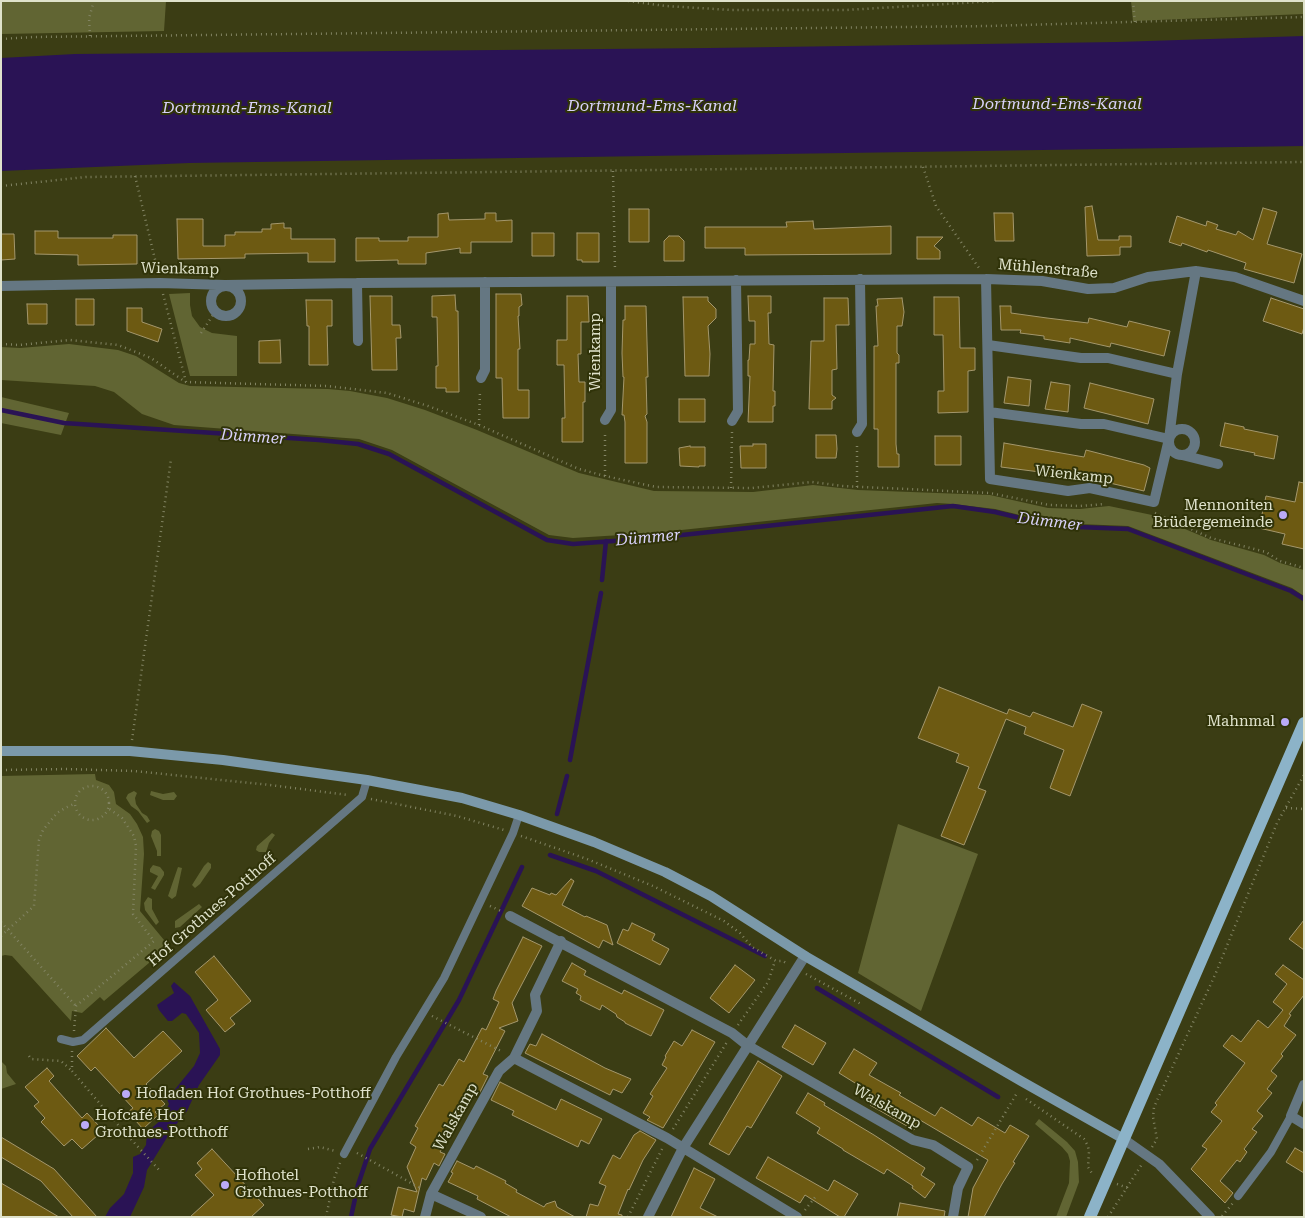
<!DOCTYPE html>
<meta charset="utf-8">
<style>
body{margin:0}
#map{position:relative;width:1305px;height:1218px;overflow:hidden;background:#3b3d14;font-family:"Roboto Serif",serif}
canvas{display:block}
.frame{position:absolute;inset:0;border:2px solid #dfe2cb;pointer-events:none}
</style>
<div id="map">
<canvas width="1305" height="1218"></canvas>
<div class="frame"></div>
</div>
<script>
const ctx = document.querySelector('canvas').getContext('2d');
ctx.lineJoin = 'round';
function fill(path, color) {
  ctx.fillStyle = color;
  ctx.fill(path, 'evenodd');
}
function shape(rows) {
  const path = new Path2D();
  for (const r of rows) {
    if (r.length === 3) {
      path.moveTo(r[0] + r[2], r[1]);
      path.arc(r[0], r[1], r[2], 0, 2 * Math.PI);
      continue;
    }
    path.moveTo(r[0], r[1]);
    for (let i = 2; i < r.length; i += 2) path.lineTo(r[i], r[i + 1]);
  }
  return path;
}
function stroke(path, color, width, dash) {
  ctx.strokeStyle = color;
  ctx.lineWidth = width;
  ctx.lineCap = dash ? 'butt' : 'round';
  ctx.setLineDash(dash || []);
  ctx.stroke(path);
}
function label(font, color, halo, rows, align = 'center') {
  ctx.font = font + ' "Roboto Serif",serif';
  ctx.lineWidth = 4;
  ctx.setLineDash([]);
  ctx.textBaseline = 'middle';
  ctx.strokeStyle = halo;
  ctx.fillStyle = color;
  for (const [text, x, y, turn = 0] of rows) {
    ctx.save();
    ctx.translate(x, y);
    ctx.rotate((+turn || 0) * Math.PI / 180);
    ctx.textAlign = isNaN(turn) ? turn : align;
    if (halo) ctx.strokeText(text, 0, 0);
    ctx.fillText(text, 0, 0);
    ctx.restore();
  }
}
fill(shape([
 [1,1,166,1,164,31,1,34],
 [1131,1,1304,1,1304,14,1133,21],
 [190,293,190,305,192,316,200,327,212,333,237,336,237,376,190,376,169,294],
 [69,344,118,350,136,356,179,383,190,386,328,389,350,391,387,398,425,410,477,430,579,473,654,491,753,492,813,485,858,490,990,495,1048,508,1080,509,1109,506,1152,515,1211,540,1264,555,1280,563,1304,570,1304,596,1292,588,1128,526,1053,523,995,509,953,504,937,503,653,533,573,538,549,535,392,450,359,439,174,425,142,414,114,392,95,386,1,380,1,347,20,348],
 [1,397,69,413,61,435,1,423],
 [95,774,96,780,109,785,114,792,116,804,130,814,137,824,143,837,144,854,140,911,169,946,104,1001,100,997,82,1013,72,1011,71,1021,12,956,5,955,1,956,1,776],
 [134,791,137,793,135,798,136,804,142,813,147,816,150,821,147,823,138,811,131,806,126,798,128,794],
 [151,791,163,794,174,792,177,796,174,800,163,800,150,795],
 [898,824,978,854,921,1011,858,973],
 [155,829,159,831,161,835,161,856,157,856,157,851,151,836,152,831],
 [272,833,275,835,269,843,266,852,259,852,256,850,257,846],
 [208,862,211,864,211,868,200,884,195,888,192,885,204,866],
 [153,865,160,867,164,872,164,875,155,890,151,888,158,876,150,872,150,869],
 [178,867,182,868,176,896,172,899,168,896],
 [148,897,152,899,152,909,159,922,156,925,145,910,144,903],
 [199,904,202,907,180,927,175,928,175,921],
 [1,1061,6,1066,7,1073,16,1084,1,1089],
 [1039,1119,1067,1142,1075,1151,1078,1162,1079,1182,1066,1217,1056,1217,1069,1183,1070,1161,1068,1154,1062,1147,1035,1124]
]), '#616533');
fill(shape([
 [1304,36,1304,146,189,163,1,171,1,58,75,54,710,48,1117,42],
 [174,982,190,996,220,1049,220,1055,199,1085,187,1111,171,1131,147,1170,144,1187,130,1217,105,1217,110,1208,124,1194,133,1173,133,1157,140,1154,146,1145,147,1132,161,1120,169,1104,167,1099,194,1066,200,1053,199,1033,186,1014,182,1013,172,1021,168,1021,159,1010,157,1005,174,993,171,986]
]), '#2a1355');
stroke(shape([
 [1,410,64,423,319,440,358,444,389,454,547,540,573,544,654,538,953,506,995,512,1053,526,1128,529,1291,591,1304,599],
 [602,580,606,541],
 [570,760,601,593],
 [557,814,567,776],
 [550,855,596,871,765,956],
 [817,988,998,1097],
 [351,1217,358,1185,370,1149,459,1000,522,867]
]), '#2a1355', 4.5);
const building = shape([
 [1092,206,1098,240,1119,240,1119,236,1131,236,1131,247,1120,247,1120,255,1087,256,1085,207,1092,206],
 [1263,208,1277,212,1267,244,1302,254,1294,283,1244,269,1246,263,1208,250,1207,252,1182,243,1181,246,1169,242,1177,216,1206,226,1207,221,1218,225,1216,229,1236,235,1238,231,1253,240,1263,208],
 [629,209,649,209,649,242,629,242,629,209],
 [448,213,449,220,485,219,485,213,496,213,496,221,512,220,512,242,471,242,471,253,460,253,460,248,426,253,426,264,398,264,398,260,356,261,356,238,379,238,379,241,408,241,408,237,438,237,438,214,448,213],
 [994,213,1013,213,1014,241,995,241,994,213],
 [177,219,203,219,203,246,225,246,225,235,235,235,235,232,262,232,262,229,271,229,271,224,284,223,284,228,291,228,291,239,335,239,335,262,308,262,308,253,245,254,245,258,178,259,177,219],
 [813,221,814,229,891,226,891,254,745,255,745,248,705,248,705,227,787,227,786,222,813,221],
 [35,231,58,231,58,238,113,238,113,235,137,235,137,264,78,265,78,255,35,254,35,231],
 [532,233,554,233,554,256,532,256,532,233],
 [577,233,599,233,599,262,582,262,582,260,577,260,577,233],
 [1,234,14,234,15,259,1,260,1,234],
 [669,236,679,236,684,241,684,261,664,261,664,241,669,236],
 [917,237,943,237,934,246,940,251,940,259,917,259,917,237],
 [496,294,521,294,522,305,519,307,519,316,518,316,520,349,518,349,518,390,529,390,529,418,503,418,502,378,496,378,496,294],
 [455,295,456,311,458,311,459,392,446,392,446,388,436,388,436,366,438,366,437,317,432,317,432,296,455,295],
 [370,296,392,296,392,325,400,325,401,338,396,338,397,370,372,370,370,296],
 [567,296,588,296,589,322,581,322,581,354,578,354,579,382,585,382,585,402,583,402,583,442,562,442,562,418,565,418,564,365,557,365,557,340,567,340,567,296],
 [748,296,771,296,771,313,768,313,769,344,774,345,773,391,775,391,775,406,773,406,773,422,748,422,750,376,748,376,748,360,749,360,750,344,755,344,755,321,749,321,748,296],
 [683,297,708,297,708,301,716,309,716,318,708,326,710,354,709,376,685,376,683,297],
 [934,297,959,297,960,348,975,348,975,370,968,371,968,412,938,413,938,391,944,391,943,335,934,335,934,297],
 [824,298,848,298,849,325,836,325,837,369,832,370,832,395,836,398,832,401,832,409,809,409,811,341,824,341,824,298],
 [902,298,904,312,902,326,897,326,897,353,899,355,899,363,896,363,896,444,897,454,899,454,899,467,878,467,878,429,874,429,874,346,878,346,876,306,878,306,877,299,902,298],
 [1271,298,1304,309,1304,327,1302,334,1263,321,1271,298],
 [76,299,94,299,94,325,76,325,76,299],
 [306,300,332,300,332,326,327,326,328,365,309,365,309,326,307,326,306,300],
 [27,304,47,304,47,324,28,324,27,304],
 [625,306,646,306,648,377,646,377,647,414,645,416,647,422,647,463,625,463,625,422,624,415,622,415,624,377,623,377,622,353,623,320,625,320,625,306],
 [1000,306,1011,306,1011,313,1047,318,1088,323,1089,318,1127,327,1129,321,1170,331,1164,356,1111,343,1110,347,1070,338,1070,343,1044,339,1044,336,1020,333,1021,330,1001,330,1000,306],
 [127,308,142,308,142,322,162,329,158,342,127,331,127,308],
 [280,340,281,363,259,363,259,341,280,340],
 [1008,377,1031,380,1029,406,1004,403,1008,377],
 [1051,382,1070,385,1068,412,1045,409,1051,382],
 [1090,383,1154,399,1148,424,1084,408,1090,383],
 [679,399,705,399,705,422,679,422,679,399],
 [1225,423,1244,427,1244,429,1278,436,1274,459,1254,455,1255,453,1220,446,1225,423],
 [816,435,836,435,837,449,836,458,816,458,816,435],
 [935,436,961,436,961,465,935,465,935,436],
 [1004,443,1084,457,1086,450,1144,465,1150,468,1144,491,1067,473,1066,479,1039,475,1040,472,1001,467,1004,443],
 [753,444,766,444,766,468,741,468,740,446,753,446,753,444],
 [690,446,690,447,705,447,705,466,699,466,699,467,680,466,679,448,690,446],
 [1299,482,1304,483,1304,549,1282,544,1285,534,1259,528,1266,496,1295,502,1299,482],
 [939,687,1007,714,1009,709,1030,717,1033,712,1073,727,1082,704,1102,712,1070,796,1050,788,1064,750,1024,734,1026,727,1006,719,978,788,986,791,964,845,941,836,969,767,956,762,959,754,918,738,939,687],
 [571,879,574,881,562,905,585,917,586,916,607,925,613,945,603,940,599,948,522,906,532,888,550,895,551,893,556,895,571,879],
 [1304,920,1304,950,1289,939,1304,920],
 [632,923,655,934,652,940,669,949,660,965,617,943,623,929,628,931,632,923],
 [523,937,542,946,512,1003,518,1021,499,1028,505,1031,483,1074,488,1076,479,1094,474,1091,440,1152,445,1154,439,1166,434,1163,426,1180,422,1178,414,1212,404,1209,402,1217,391,1215,398,1187,417,1192,407,1167,416,1147,410,1143,418,1128,415,1126,439,1084,443,1086,459,1059,464,1062,482,1028,486,1030,499,1002,493,999,496,991,523,937],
 [214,956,251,1001,230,1018,235,1024,225,1032,206,1010,218,1000,195,972,214,956],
 [572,963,586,971,584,975,622,994,624,990,664,1010,651,1036,625,1023,625,1022,617,1017,616,1014,602,1005,600,1010,580,1000,581,996,576,993,578,989,562,981,572,963],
 [735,965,755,980,729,1013,710,998,735,965],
 [1283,965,1304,980,1304,995,1289,1014,1291,1015,1284,1026,1296,1035,1281,1054,1283,1056,1271,1071,1277,1076,1267,1089,1272,1093,1257,1111,1263,1116,1252,1129,1257,1132,1244,1149,1247,1152,1240,1162,1237,1160,1220,1181,1233,1193,1225,1203,1191,1169,1207,1149,1202,1146,1222,1121,1211,1112,1217,1105,1215,1103,1245,1063,1223,1046,1232,1035,1241,1042,1258,1020,1268,1028,1283,1010,1273,1002,1287,984,1275,974,1283,965],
 [795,1025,826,1043,813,1065,782,1047,795,1025],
 [106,1028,134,1058,163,1031,182,1051,146,1084,165,1104,155,1112,158,1115,143,1129,128,1112,133,1108,95,1067,91,1071,77,1056,106,1028],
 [692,1030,715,1042,663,1128,647,1120,650,1117,643,1113,653,1096,650,1094,667,1068,662,1065,666,1057,665,1056,674,1041,682,1046,692,1030],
 [542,1034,605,1068,631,1079,622,1093,613,1089,610,1095,525,1053,530,1044,536,1046,542,1034],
 [854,1049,877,1063,869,1075,901,1093,899,1095,935,1116,941,1107,972,1126,978,1117,1005,1133,1010,1125,1029,1136,1013,1162,1015,1163,1002,1184,984,1217,968,1217,973,1188,988,1160,920,1120,914,1130,870,1105,876,1096,839,1073,854,1049],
 [758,1061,782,1076,751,1128,747,1126,729,1155,709,1144,758,1061],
 [47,1068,54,1076,49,1081,57,1090,82,1118,87,1113,99,1126,94,1131,98,1135,82,1149,72,1139,64,1146,41,1122,45,1118,34,1106,39,1102,25,1087,47,1068],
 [500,1082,556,1110,561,1099,602,1119,589,1144,581,1140,578,1147,512,1115,514,1111,491,1100,500,1082],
 [808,1093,825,1103,824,1105,874,1135,925,1168,921,1175,935,1184,925,1198,912,1188,913,1186,887,1169,884,1174,843,1150,843,1149,817,1133,820,1128,796,1113,808,1093],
 [640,1131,656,1140,643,1160,629,1190,628,1189,618,1214,622,1215,622,1217,586,1217,590,1204,598,1206,606,1186,599,1183,613,1155,620,1159,634,1135,640,1131],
 [1,1137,54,1169,97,1217,73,1217,41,1181,1,1157,1,1137],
 [1295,1148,1304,1153,1304,1173,1286,1162,1295,1148],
 [212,1149,264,1205,251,1217,190,1217,214,1195,195,1175,202,1169,197,1163,212,1149],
 [768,1157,828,1191,834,1180,858,1194,844,1217,840,1217,805,1195,800,1203,756,1178,768,1157],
 [457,1161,474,1169,476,1166,506,1181,505,1183,517,1190,516,1192,544,1207,546,1204,555,1201,557,1207,575,1217,511,1217,477,1199,478,1196,448,1182,453,1173,451,1172,457,1161],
 [694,1168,715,1179,700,1208,718,1217,671,1217,694,1168],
 [1,1183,59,1217,1,1217,1,1183],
 [900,1203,945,1211,944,1217,897,1217,900,1203]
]);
fill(building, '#6d5a12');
stroke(building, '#a4976c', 1);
stroke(shape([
 [628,1,666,6,731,10,846,10,996,1],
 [1133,1,1135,23],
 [90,36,89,18,94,1],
 [1,39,33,37,988,26,1304,17],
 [923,167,936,206,979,268],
 [613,171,615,270],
 [135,176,158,272],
 [1,186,86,177,1304,162],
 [163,294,186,382,327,386,387,393,428,406,479,425,579,469,605,476,656,487,752,488,812,482,843,486,990,493,1049,505,1080,506,1105,504],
 [201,333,215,312],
 [1,344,19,345,70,340,118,345,151,358,184,381],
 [479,425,480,390],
 [605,476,605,432],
 [857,487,857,444],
 [731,488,732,432],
 [1155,513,1211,538,1266,552,1280,561,1304,568],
 [132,740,171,459],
 [1,770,66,769,134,771,270,785,348,795],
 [92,803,17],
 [371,799,457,816,504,830],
 [1286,808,1304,809],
 [521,836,587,859,653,886,724,921,740,933,752,947,776,961,783,961,786,963],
 [490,906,501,911],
 [1,922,76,1006],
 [1,936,34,906,39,840,43,830,57,813,65,808,74,804],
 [806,974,861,1004],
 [432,1016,503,1052],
 [738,1025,768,982,775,961],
 [74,1031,76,1006,154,941,133,914,136,846,134,836,122,818,108,808],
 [72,1051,72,1071,119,1126,160,1171],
 [29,1056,31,1059,61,1061,71,1070],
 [1026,1099,1084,1139,1088,1146,1089,1152,1088,1167,1093,1175],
 [673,1129,727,1042],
 [1152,1147,1157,1139,1153,1117,1154,1107,1215,975,1277,823,1304,775],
 [308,1149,320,1147,335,1151],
 [357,1153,422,1189],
 [977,1160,1017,1093],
 [1117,1184,1128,1188],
 [805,1210,816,1196],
 [1222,1216,1233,1203],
 [326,1217,334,1179,340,1163],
 [628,1217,662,1149],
 [1108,1217,1142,1164]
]), '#828463', 2.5, [1, 4]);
stroke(shape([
 [61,1039,73,1042,83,1040,362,797,367,780],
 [344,1154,396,1057,444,978,513,833,519,815],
 [1238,1196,1271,1152,1291,1116]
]), '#657782', 8);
stroke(shape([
 [986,279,990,479,1068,491,1090,488,1154,502,1169,439,1177,374,1196,271],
 [357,283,358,341],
 [226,301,15],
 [1,286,160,283,225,285,357,283,986,279,1042,281,1088,289,1114,288,1148,277,1196,271,1235,277,1304,301],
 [988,345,1081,358,1108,358,1177,374],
 [481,378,485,370,485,282],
 [989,412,1081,424,1104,424,1169,439],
 [605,420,611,410,611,282],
 [732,421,738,411,736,280],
 [1182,442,13],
 [857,432,862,424,860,279],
 [1182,455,1218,464],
 [510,916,732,1033,747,1045,913,1140,933,1145,968,1167,958,1188,953,1217],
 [514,1058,667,1138,797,1217],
 [1304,1085,1291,1116,1304,1124],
 [431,1194,481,1217],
 [425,1217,431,1194,499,1071,514,1058,537,1011,535,995,561,941],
 [648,1217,683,1148,805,956]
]), '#657782', 10);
stroke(shape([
 [1122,1138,1159,1164,1210,1217]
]), '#657782', 10);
stroke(shape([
 [1,751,130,751,223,760,367,780,462,798,519,815,594,842,665,872,711,896,805,956,1021,1081,1122,1138]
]), '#7b99aa', 10);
stroke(shape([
 [1090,1217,1304,723]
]), '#8cb3c8', 12);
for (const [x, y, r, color] of [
 [1283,515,5,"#baaaf7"],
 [1285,722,5,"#baaaf7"],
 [126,1094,5,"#baaaf7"],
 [85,1125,5,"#baaaf7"],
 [225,1185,5,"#baaaf7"]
]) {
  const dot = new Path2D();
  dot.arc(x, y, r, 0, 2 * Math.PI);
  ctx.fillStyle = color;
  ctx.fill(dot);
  stroke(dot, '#303309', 2);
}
label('15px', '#dfe2cb', '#303309', [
 ["Wienkamp",180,269,1],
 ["Mühlenstraße",1048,269,5],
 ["Wienkamp",596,352,-90],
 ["Wienkamp",1074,475,6],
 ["Hof Grothues-Potthoff",212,910,-41],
 ["Walskamp",887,1107,29],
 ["Walskamp",456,1117,-61]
]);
label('15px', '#dfe2cb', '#303309', [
 ["Mennoniten",1273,506,"right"],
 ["Brüdergemeinde",1273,523,"right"],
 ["Mahnmal",1275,722,"right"],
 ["Hofladen Hof Grothues-Potthoff",136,1094],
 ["Hofcafé Hof",95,1116],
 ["Grothues-Potthoff",95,1133],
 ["Hofhotel",235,1176],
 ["Grothues-Potthoff",235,1193]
], 'left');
label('italic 16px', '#d9d2fb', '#303309', [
 ["Dortmund-Ems-Kanal",1057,104],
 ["Dortmund-Ems-Kanal",652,106],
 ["Dortmund-Ems-Kanal",247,108],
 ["Dümmer",253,437,4],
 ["Dümmer",1050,522,7],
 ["Dümmer",648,538,-5]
]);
</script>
